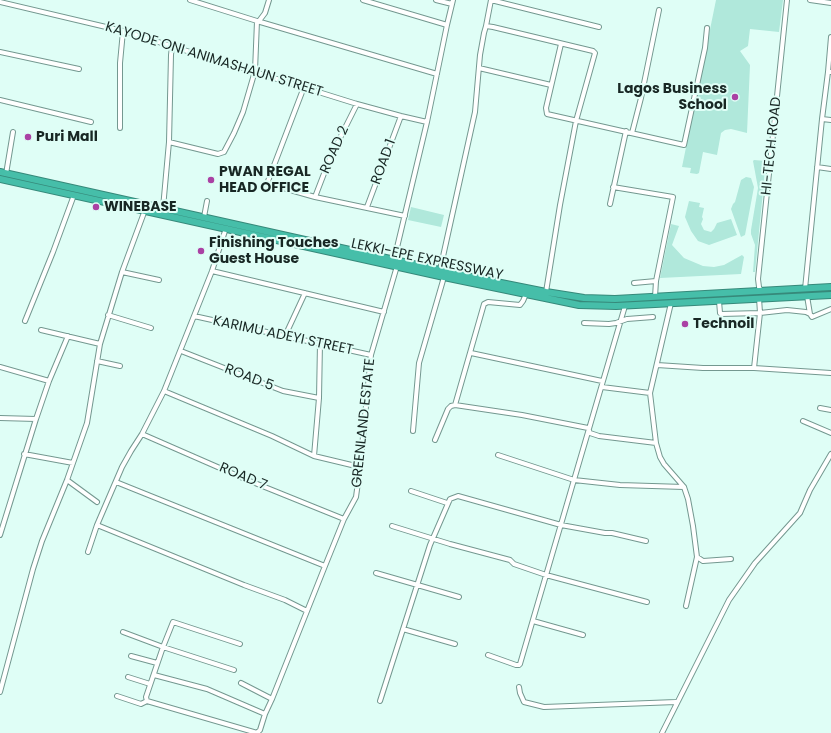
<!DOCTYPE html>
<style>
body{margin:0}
canvas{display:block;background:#dffef6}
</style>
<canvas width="831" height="733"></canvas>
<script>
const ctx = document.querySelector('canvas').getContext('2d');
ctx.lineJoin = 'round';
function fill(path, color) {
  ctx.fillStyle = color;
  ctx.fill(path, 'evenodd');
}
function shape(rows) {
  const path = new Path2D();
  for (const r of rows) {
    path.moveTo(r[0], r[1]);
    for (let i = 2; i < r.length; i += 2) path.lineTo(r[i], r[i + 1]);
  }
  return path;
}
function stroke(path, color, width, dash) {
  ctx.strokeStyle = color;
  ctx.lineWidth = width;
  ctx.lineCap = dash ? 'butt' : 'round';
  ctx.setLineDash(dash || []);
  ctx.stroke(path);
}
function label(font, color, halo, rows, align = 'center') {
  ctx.font = font + ' Poppins,sans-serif';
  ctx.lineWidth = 4;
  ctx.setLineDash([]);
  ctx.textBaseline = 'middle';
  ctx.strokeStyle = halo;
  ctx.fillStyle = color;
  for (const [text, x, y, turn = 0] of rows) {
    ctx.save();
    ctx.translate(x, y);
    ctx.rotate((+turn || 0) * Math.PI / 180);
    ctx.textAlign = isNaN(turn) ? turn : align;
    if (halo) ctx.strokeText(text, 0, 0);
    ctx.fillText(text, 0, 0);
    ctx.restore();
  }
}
fill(shape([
 [716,0,783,0,779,32,750,29,748,46,740,51,750,65,747,133,731,129,725,130,721,133,717,155,703,152,699,173,697,174,690,173,691,168,682,167],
 [754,160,766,161,755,272,753,272,755,245,751,234,751,230,758,188,753,161],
 [746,177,751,178,754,187,745,235,741,237,731,209,733,204,735,202,741,180],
 [689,201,700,203,699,207,704,208,702,217,703,219,701,224,704,230,711,232,714,229,717,223,731,219,737,235,709,245,698,241,691,231,685,217],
 [411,207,444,215,441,227,408,220],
 [671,224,679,226,672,245,684,258,703,266,714,267,724,265,742,255,744,257,741,274,660,278]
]), '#b0e8db');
const minor = shape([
 [363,0,447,25],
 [436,0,452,4],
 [491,0,599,27],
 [810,0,831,3],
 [0,2,123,31,357,104,401,116,427,122],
 [257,21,437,74],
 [259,21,265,13,269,0],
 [486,26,491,0],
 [561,44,546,108,547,114,684,145,705,48,707,28],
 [0,52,79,69],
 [479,68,551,85],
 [828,72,831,37],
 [304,87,268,181,269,184,315,197,405,216],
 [0,100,91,122],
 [822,119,831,120],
 [120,128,120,63,123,31],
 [632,133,641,98,659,10],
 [169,142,218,154,224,152,234,133,243,112,255,71,257,21,190,0],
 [817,167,831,169],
 [6,174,13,132],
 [613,187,673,197,656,281,655,297],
 [315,197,330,158,357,104],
 [610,204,626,131],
 [367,207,401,116],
 [163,208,169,142,171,55,172,46],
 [204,217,207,201],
 [394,260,427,122,447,25,453,0],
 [440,270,475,112,480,55,484,33,486,26,493,27,593,51,595,53,576,121,560,205,546,292],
 [212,271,384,312],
 [122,272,159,280],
 [634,283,656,281],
 [805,289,822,119,828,72,831,72],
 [761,291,759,287,758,279,787,0],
 [807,296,810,314],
 [719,301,720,313,721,314,760,313,759,298],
 [671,303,650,393,656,443,660,457,664,464,684,487,688,499,693,526,697,557,703,561,731,559],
 [831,309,812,317,810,314,806,312,787,310,760,313,754,368,831,373],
 [108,315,151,328],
 [194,316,371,355],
 [25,321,53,252,74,195],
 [584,323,609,324,616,323,627,319,653,317],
 [41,330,100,344],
 [285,336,305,293],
 [181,351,283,391,319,398],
 [471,353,602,381],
 [97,361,120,366],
 [657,365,703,368,754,368],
 [0,367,49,381],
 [602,387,650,393],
 [164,391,272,436,314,456,360,467],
 [455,405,522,415,588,428,590,433,599,436,656,443],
 [820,408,831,410],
 [0,418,36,419],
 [803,421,831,433],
 [413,431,419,363,444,277],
 [142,434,245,479,344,519],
 [435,440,448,409,451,406,455,405,484,304,488,302,520,305,523,301,526,294],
 [24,454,73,463],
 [498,455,574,480,620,485,684,487],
 [314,456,319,398,320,343],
 [67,480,97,502],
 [116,482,325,566,344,519,356,497,360,467,371,355,397,266],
 [411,491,447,503],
 [97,525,244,585,285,600,307,611],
 [392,526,450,544,510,560,514,564,546,575,647,602],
 [0,535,36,419,49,381,68,336],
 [88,552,97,525,122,467,131,451,142,434,164,391,212,271,226,228],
 [376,573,459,597],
 [686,606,697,557],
 [533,621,583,635],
 [403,629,455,644],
 [123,632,163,647,234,670],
 [240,644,173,622,163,647,146,697,147,701,257,733],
 [488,655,516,665,519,665,520,664,625,306],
 [131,656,157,663],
 [154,675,207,689,265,714,272,699,325,566],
 [128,677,150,684],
 [241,683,272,699],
 [519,687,520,693,524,702,544,707,676,702],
 [0,692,33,569,42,541,67,480,87,423,100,344,122,272,145,210],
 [117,696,141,704,147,701],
 [380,701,430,545,450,499,458,496,561,525,605,533,612,533,646,541],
 [257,733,260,730,265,714],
 [662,733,729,600,755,563,800,513,810,490,831,454]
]);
const highway = shape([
 [0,172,471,277,546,292,584,298,615,299,831,287],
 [0,179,444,277,579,305,616,306,831,295]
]);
stroke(minor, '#749890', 6);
stroke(highway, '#36897a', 8);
stroke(minor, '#fff', 4);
stroke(highway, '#46bea9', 6);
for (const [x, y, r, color] of [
 [735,97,4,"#aa41a4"],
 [28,137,4,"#aa41a4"],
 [211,180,4,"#aa41a4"],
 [96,207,4,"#aa41a4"],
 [201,251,4,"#aa41a4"],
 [685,324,4,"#aa41a4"]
]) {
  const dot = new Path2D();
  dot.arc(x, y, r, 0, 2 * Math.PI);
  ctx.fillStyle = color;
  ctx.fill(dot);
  stroke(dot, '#dffef6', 1.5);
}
label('14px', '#182724', '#dffef6', [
 ["KAYODE ONI ANIMASHAUN STREET",214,60,17],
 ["HI-TECH ROAD",772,146,-84],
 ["ROAD 2",335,150,-66],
 ["ROAD 1",384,162,-70],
 ["LEKKI-EPE EXPRESSWAY",427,260,12],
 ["KARIMU ADEYI STREET",283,336,12],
 ["ROAD 5",249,378,21],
 ["GREENLAND ESTATE",364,423,-84],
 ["ROAD 7",243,477,23]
]);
label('bold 14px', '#182724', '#dffef6', [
 ["Lagos Business",727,89,"right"],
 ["School",727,105,"right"],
 ["Puri Mall",36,137],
 ["PWAN REGAL",219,172],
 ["HEAD OFFICE",219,188],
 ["WINEBASE",104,207],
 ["Finishing Touches",209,243],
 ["Guest House",209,259],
 ["Technoil",693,324]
], 'left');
</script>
